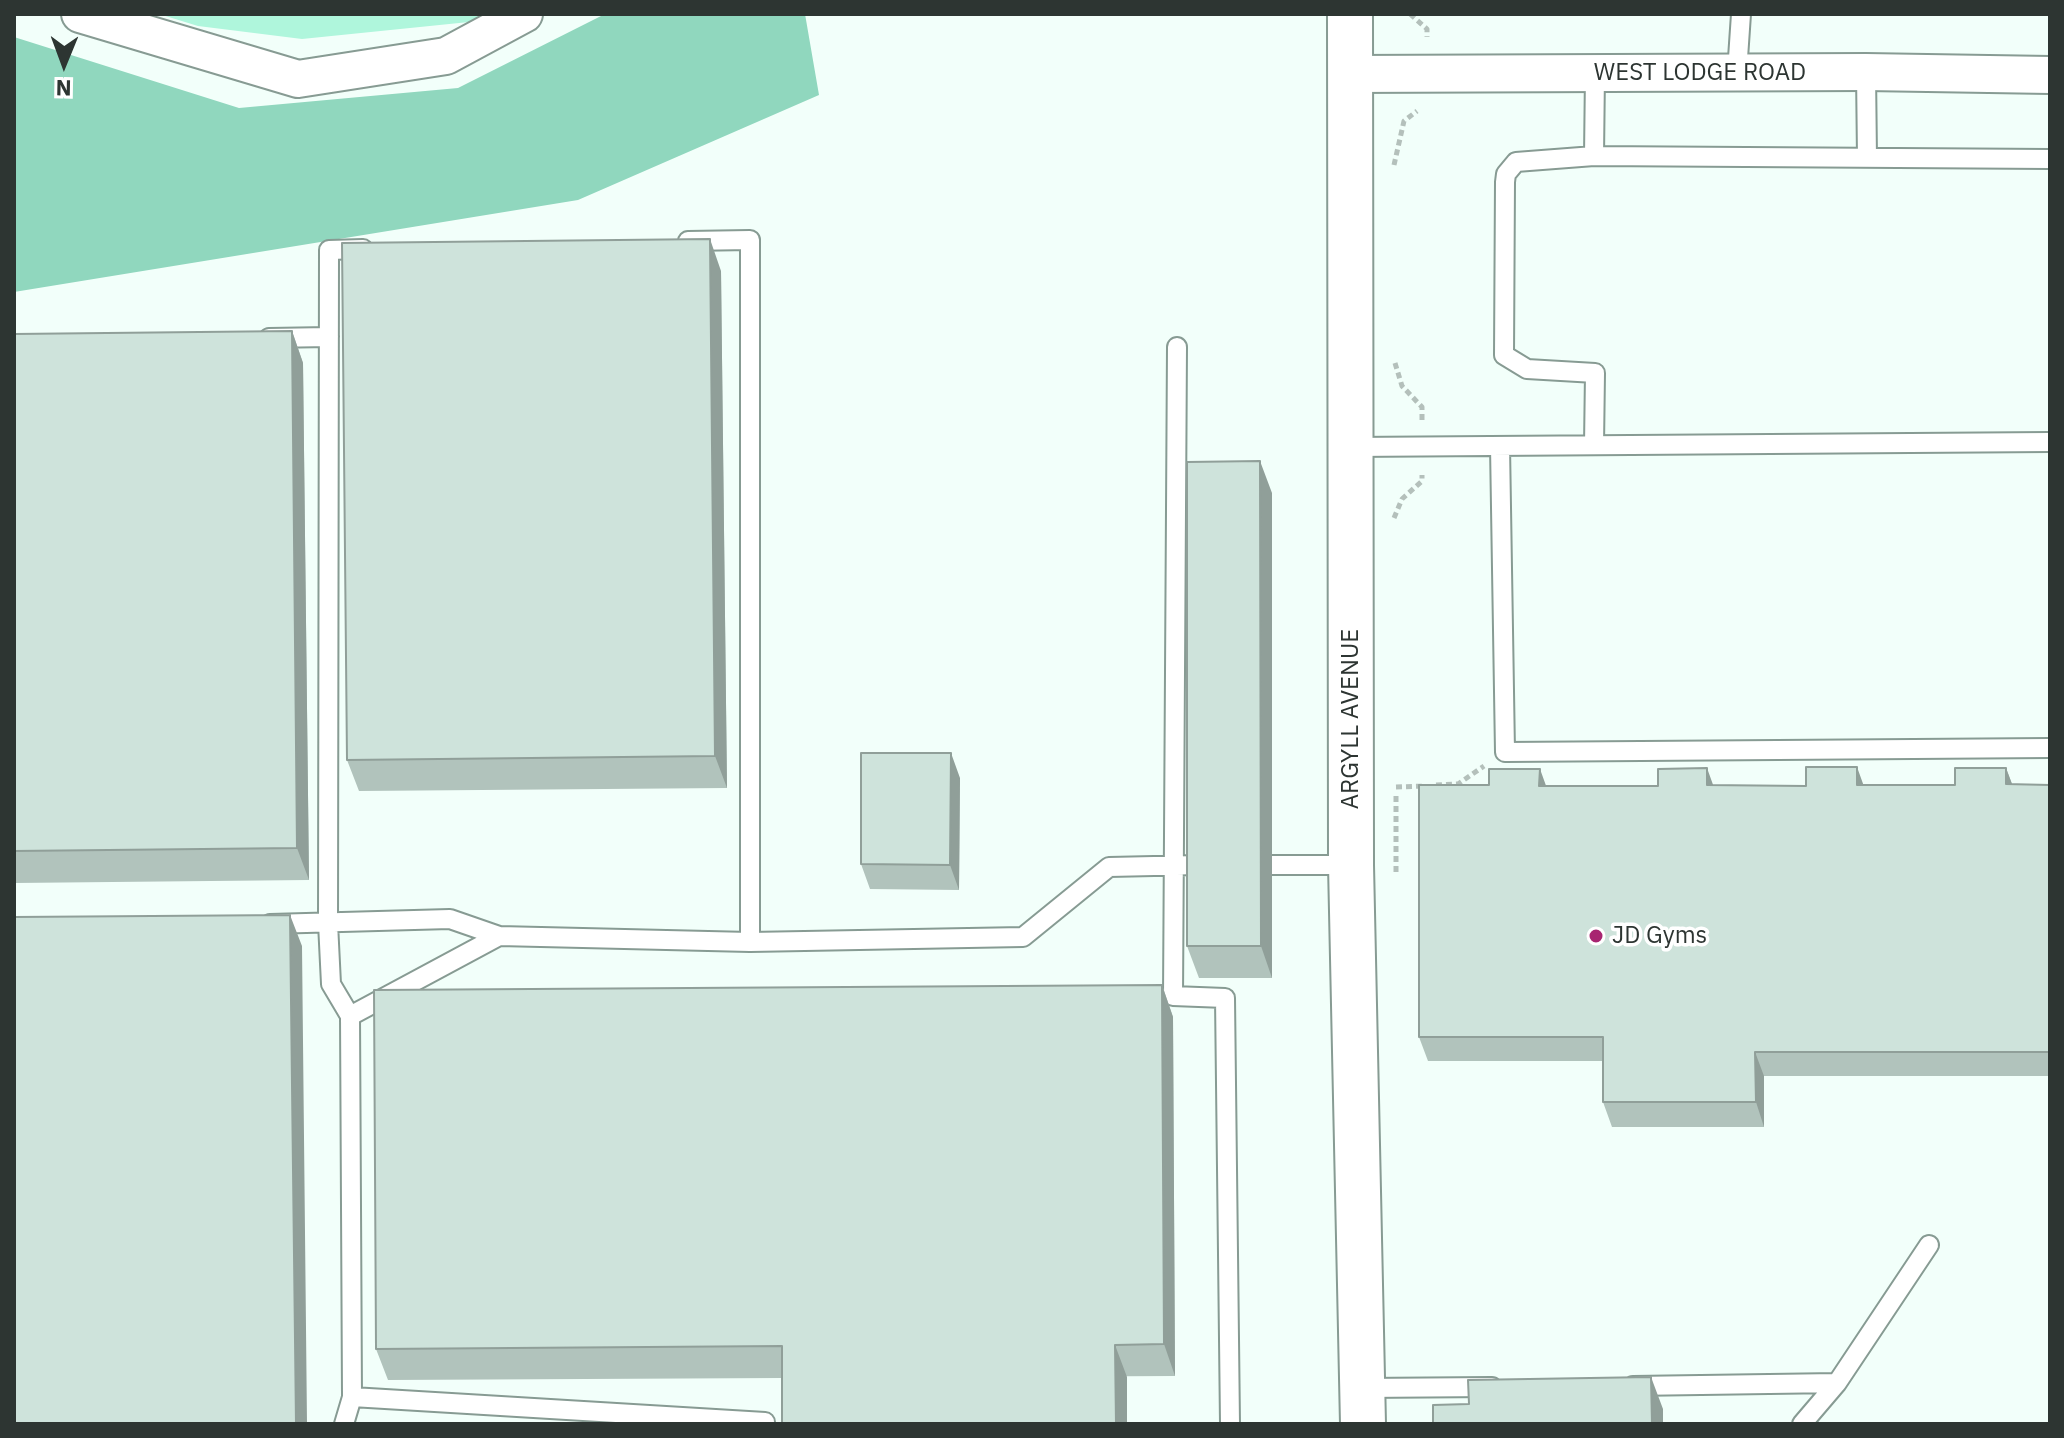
<!DOCTYPE html>
<style>
body{margin:0}
#map{position:relative;width:2064px;height:1438px;overflow:hidden;background:#f2fffa;font-family:"IBM Plex Sans",sans-serif}
canvas{display:block}
.frame{position:absolute;inset:0;border:16px solid #2d3532;pointer-events:none}
.north{position:absolute;left:24px;top:24px;width:80px;height:80px;-webkit-text-stroke:6px #fff;paint-order:stroke;rotate:181deg;font-size:22px;font-weight:700;line-height:32px;text-align:center;color:#2d3532}
.north::after{content:'';display:block;margin:auto;width:28px;height:36px;background:#2d3532;clip-path:polygon(50% 0,100% 100%,50% 72%,0 100%)}
</style>
<div id="map">
<canvas width="2064" height="1438"></canvas>
<div class="frame"></div>
<div class="north">N</div>
</div>
<script>
const ctx = document.querySelector('canvas').getContext('2d');
ctx.lineJoin = 'round';
function fill(path, color) {
  ctx.fillStyle = color;
  ctx.fill(path, 'evenodd');
}
function shape(rows) {
  const path = new Path2D();
  for (const r of rows) {
    path.moveTo(r[0], r[1]);
    for (let i = 2; i < r.length; i += 2) path.lineTo(r[i], r[i + 1]);
  }
  return path;
}
function stroke(path, color, width, dash) {
  ctx.strokeStyle = color;
  ctx.lineWidth = width;
  ctx.lineCap = dash ? 'butt' : 'round';
  ctx.setLineDash(dash || []);
  ctx.stroke(path);
}
function label(font, color, halo, rows, align = 'center') {
  ctx.font = font + ' "IBM Plex Sans",sans-serif';
  ctx.lineWidth = 7;
  ctx.setLineDash([]);
  ctx.textBaseline = 'middle';
  ctx.strokeStyle = halo;
  ctx.fillStyle = color;
  for (const [text, x, y, turn = 0] of rows) {
    ctx.save();
    ctx.translate(x, y);
    ctx.rotate((+turn || 0) * Math.PI / 180);
    ctx.textAlign = isNaN(turn) ? turn : align;
    if (halo) ctx.strokeText(text, 0, 0);
    ctx.fillText(text, 0, 0);
    ctx.restore();
  }
}
fill(shape([
 [159,14,484,14,469,22,302,39,198,26]
]), '#aff6dc');
fill(shape([
 [605,14,805,14,819,95,578,200,14,292,14,37,239,108,458,88]
]), '#90d7be');
const lane = shape([
 [1866,72,1867,158],
 [1737,73,1741,14],
 [1594,156,1595,73],
 [688,241,750,240,750,942],
 [363,249,329,250,328,923,331,984,350,1016,352,1397,765,1422,765,1424],
 [269,338,329,337],
 [1177,347,1173,996,1225,998,1230,1424],
 [1594,445,1595,373,1527,369,1504,355,1505,182,1506,174,1516,162,1594,156,2050,159],
 [1500,446,1505,752,2050,748],
 [1351,447,2050,442],
 [1272,865,1351,865],
 [270,924,450,919,499,936,750,942,1023,937,1109,867,1199,865],
 [350,1016,499,936],
 [1633,1386,1837,1383,1929,1245],
 [1362,1388,1492,1387],
 [344,1424,352,1397],
 [1802,1424,1837,1383]
]);
const street = shape([
 [80,14,298,79,446,56,524,14],
 [1350,74,1866,72,2050,75]
]);
const secondary = shape([
 [1350,14,1351,865,1363,1424]
]);
stroke(lane, '#879b93', 22);
stroke(street, '#879b93', 40);
stroke(secondary, '#879b93', 48);
stroke(shape([
 [1410,14,1427,29,1427,37],
 [1394,165,1404,121,1417,111],
 [1395,363,1402,386,1422,407,1422,421],
 [1394,518,1402,499,1422,481,1422,475],
 [1436,785,1458,784,1484,766],
 [1396,787,1426,786],
 [1396,796,1396,874]
]), '#b4c0bb', 5, [6, 4]);
stroke(lane, '#fff', 18);
stroke(street, '#fff', 36);
stroke(secondary, '#fff', 44);
fill(shape([
 [721,271,727,788,359,791,347,760],
 [292,331,303,363,309,880,14,883,14,334],
 [1272,493,1272,978,1199,978,1187,946],
 [2006,768,2012,784,2050,785,2050,1076,1764,1076,1764,1127,1612,1127,1603,1102,1603,1061,1428,1061,1419,1037,1546,786,1955,785],
 [960,778,959,890,870,889,861,864],
 [1162,985,1173,1017,1175,1376,388,1380,376,1349]
]), '#b1c3bc');
fill(shape([
 [710,239,721,271,727,788,715,756],
 [292,331,303,363,309,880,297,848],
 [1260,461,1272,493,1272,978,1261,946],
 [951,753,960,778,959,890,950,865],
 [1857,767,1866,792,1857,785],
 [1707,768,1716,793,1707,785],
 [2006,768,2015,792,2006,784],
 [1540,769,1549,794,1539,786],
 [290,915,302,946,307,1424,296,1424],
 [1162,985,1173,1017,1175,1376,1164,1344],
 [1755,1052,1764,1076,1764,1127,1756,1102],
 [1115,1345,1127,1377,1127,1424,1116,1424],
 [1651,1377,1663,1409,1663,1424,1652,1424]
]), '#909f99');
const building = shape([
 [710,239,715,756,347,760,342,243,710,239],
 [292,331,297,848,14,851,14,334,292,331],
 [1260,461,1261,946,1187,946,1187,462,1260,461],
 [861,753,951,753,950,865,861,864,861,753],
 [1806,767,1857,767,1857,785,1955,785,1955,768,2006,768,2006,784,2050,785,2050,1052,1755,1052,1756,1102,1603,1102,1603,1037,1419,1037,1419,785,1489,785,1489,769,1540,769,1539,786,1658,786,1658,769,1707,768,1707,785,1806,786,1806,767],
 [290,915,296,1424,14,1424,14,917,290,915],
 [1162,985,1164,1344,1115,1345,1116,1424,782,1424,782,1346,376,1349,374,990,1162,985],
 [1651,1377,1652,1424,1433,1424,1433,1405,1469,1404,1468,1380,1651,1377]
]);
fill(building, '#cee3db');
stroke(building, '#909f99', 2);
for (const [x, y, r, color] of [
 [1596,936,8,"#a82571"]
]) {
  const dot = new Path2D();
  dot.arc(x, y, r, 0, 2 * Math.PI);
  ctx.fillStyle = color;
  ctx.fill(dot);
  stroke(dot, '#fff', 3);
}
label('24px', '#2d3532', '#fff', [
 ["WEST LODGE ROAD",1700,73],
 ["ARGYLL AVENUE",1351,719,-90]
]);
label('24px', '#2d3532', '#fff', [
 ["JD Gyms",1612,936]
], 'left');
</script>
